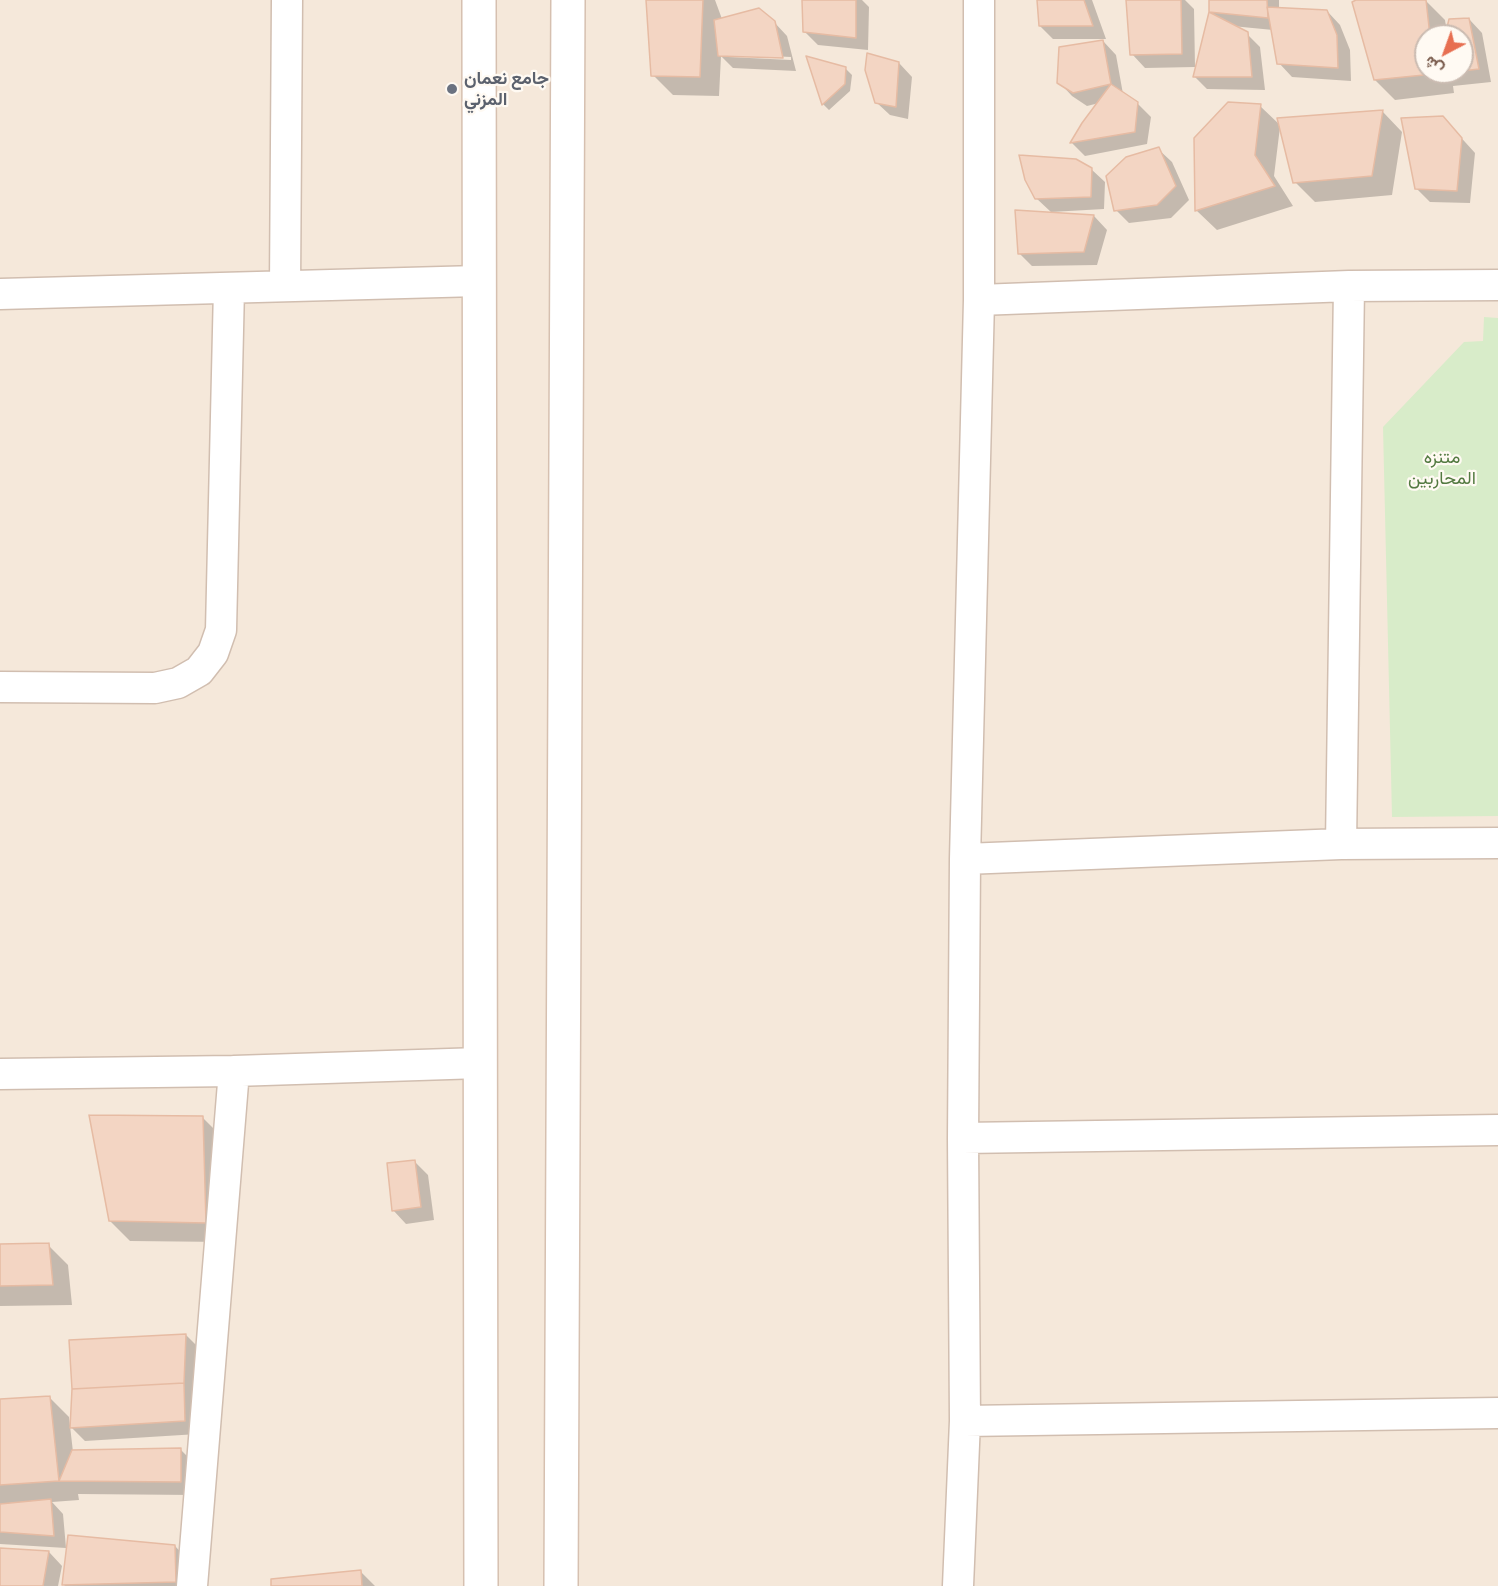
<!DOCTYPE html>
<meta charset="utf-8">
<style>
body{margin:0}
#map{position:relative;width:1498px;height:1586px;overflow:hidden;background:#fdf6ec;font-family:"PT Sans Narrow",Vazirmatn,sans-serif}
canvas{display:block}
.north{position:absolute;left:1414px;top:24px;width:60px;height:60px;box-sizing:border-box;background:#fffaf3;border:2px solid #cabbb1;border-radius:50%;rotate:221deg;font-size:16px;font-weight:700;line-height:24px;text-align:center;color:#7a5c4d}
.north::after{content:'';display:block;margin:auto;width:21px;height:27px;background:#e76f51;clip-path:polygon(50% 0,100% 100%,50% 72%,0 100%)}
</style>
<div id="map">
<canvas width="1498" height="1586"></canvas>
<div class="north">ش</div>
</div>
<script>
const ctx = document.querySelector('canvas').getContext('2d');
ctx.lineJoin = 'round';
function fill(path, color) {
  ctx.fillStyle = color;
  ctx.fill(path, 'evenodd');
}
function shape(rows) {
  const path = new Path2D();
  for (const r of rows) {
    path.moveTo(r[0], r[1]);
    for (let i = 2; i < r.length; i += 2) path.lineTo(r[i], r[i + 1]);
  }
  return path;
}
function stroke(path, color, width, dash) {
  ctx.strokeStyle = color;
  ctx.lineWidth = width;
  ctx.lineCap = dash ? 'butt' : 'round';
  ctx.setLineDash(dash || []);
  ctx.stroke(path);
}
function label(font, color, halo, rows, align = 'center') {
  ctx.font = font + ' "PT Sans Narrow",Vazirmatn,sans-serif';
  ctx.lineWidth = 4.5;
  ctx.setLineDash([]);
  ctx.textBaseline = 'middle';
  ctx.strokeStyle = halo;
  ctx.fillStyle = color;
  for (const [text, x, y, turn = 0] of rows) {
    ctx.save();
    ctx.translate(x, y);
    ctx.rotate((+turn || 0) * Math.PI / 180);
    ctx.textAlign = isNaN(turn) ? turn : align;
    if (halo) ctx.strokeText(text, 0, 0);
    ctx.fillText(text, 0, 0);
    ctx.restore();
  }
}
fill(shape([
 [0,0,1498,0,1498,1586,0,1586],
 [1426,36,1462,36,1462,72,1426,72]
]), '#f5e8da');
fill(shape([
 [1484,317,1498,318,1498,816,1392,817,1383,427,1464,342,1483,341]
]), '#d8ecc9');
fill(shape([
 [647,0,715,0,722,19,774,22,787,36,796,71,733,68,721,56,719,96,673,95,653,75],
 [729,54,791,57,791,60,729,57],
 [803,0,862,0,869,7,868,50,818,45,805,32],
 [1039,0,1092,0,1106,39,1053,39,1040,26],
 [1127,0,1185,0,1194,9,1195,67,1145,68,1132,54],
 [1210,0,1279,0,1279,9,1327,11,1340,25,1350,50,1351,81,1292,77,1279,63,1273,30,1232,26,1247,34,1260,47,1265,90,1207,89,1194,76,1210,12],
 [1359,0,1425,0,1445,20,1447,33,1469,19,1482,33,1491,82,1453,86,1454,93,1395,100,1375,80],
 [1426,36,1462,36,1462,72,1426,72],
 [1103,41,1116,55,1123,94,1137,103,1151,117,1147,144,1085,156,1072,143,1099,103,1087,106,1072,96,1059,82],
 [899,63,912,77,908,119,890,115,876,102],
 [846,69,852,75,850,91,829,110,823,104],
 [1260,106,1280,125,1383,112,1402,132,1392,195,1315,202,1295,182,1280,127,1274,176,1293,206,1217,230,1197,211,1196,138],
 [1456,132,1475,153,1470,203,1430,202,1417,189],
 [1158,149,1172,162,1189,200,1171,218,1129,223,1116,210],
 [1091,169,1105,182,1104,209,1051,212,1036,198],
 [1094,216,1107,230,1097,265,1032,266,1019,253],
 [203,1118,223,1138,226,1242,130,1241,110,1221],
 [414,1161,428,1175,434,1220,406,1224,393,1210],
 [48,1245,68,1265,72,1305,0,1306,0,1246],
 [186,1335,206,1355,198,1434,85,1441,70,1426],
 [49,1397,69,1417,73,1452,180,1449,194,1463,194,1495,78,1494,79,1500,52,1502,63,1514,66,1548,0,1544,0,1401],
 [175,1546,188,1560,189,1586,65,1586,63,1584],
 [0,1549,49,1552,62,1566,58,1586,0,1586],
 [360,1571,375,1586,273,1586]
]), '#0003');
const building = shape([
 [646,0,703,0,700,77,651,76,646,0],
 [802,0,856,0,856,38,803,32,802,0],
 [1037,0,1084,0,1093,26,1039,26,1037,0],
 [1126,0,1181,0,1182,54,1130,55,1126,0],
 [1209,0,1267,0,1268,18,1209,12,1209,0],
 [1356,0,1426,0,1430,36,1426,36,1426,72,1434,72,1434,74,1374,80,1352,2,1356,0],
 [1267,7,1327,10,1337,35,1338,68,1277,64,1267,7],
 [759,8,775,21,783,58,718,56,714,20,759,8],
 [1209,12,1248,32,1252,77,1193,77,1209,12],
 [1469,18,1479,69,1462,71,1462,36,1445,36,1449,19,1469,18],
 [1103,40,1111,84,1073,93,1057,83,1059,47,1103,40],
 [867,53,899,62,896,107,875,103,865,70,867,53],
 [806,56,846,67,845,84,822,105,806,56],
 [1111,84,1138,102,1135,132,1070,143,1082,123,1111,84],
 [1228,102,1261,104,1255,155,1275,186,1195,211,1194,138,1228,102],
 [1383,110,1372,176,1293,183,1277,118,1383,110],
 [1443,116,1462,138,1457,191,1415,189,1401,118,1443,116],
 [1159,147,1176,186,1157,205,1114,211,1106,176,1126,157,1159,147],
 [1019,155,1076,159,1092,168,1091,197,1035,199,1025,180,1019,155],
 [1015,210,1094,215,1084,252,1018,254,1015,210],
 [89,1115,203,1116,206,1223,109,1221,89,1115],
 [415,1160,421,1207,392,1211,387,1163,415,1160],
 [49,1243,53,1285,0,1286,0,1244,49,1243],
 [186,1334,184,1383,72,1389,69,1340,186,1334],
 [184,1383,185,1421,70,1428,72,1389,184,1383],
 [50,1396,59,1481,0,1485,0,1399,50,1396],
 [181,1448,181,1482,59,1481,72,1450,181,1448],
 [51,1499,54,1536,0,1532,0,1504,51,1499],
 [68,1535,175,1545,176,1582,62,1585,68,1535],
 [0,1548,49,1551,43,1586,0,1586,0,1548],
 [361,1570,362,1586,271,1586,271,1579,361,1570]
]);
fill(building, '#f3d5c3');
stroke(building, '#e6bba3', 1.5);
const street = shape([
 [285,286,287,0],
 [0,294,478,281],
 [979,300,1349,286,1498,285],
 [0,687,155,688,178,683,199,671,213,653,221,630,229,288],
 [1341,844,1349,286],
 [965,859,1341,844,1498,843],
 [234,1071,480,1063],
 [0,1074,234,1071,192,1586],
 [963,1138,1498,1130],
 [965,1421,1498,1413],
 [958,1586,965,1421,963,1138,965,859,979,300,979,0]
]);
const secondary = shape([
 [479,0,481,1586],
 [561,1586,568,0]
]);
stroke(street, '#d1beb0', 33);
stroke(secondary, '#d6c0b0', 36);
stroke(street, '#fff', 30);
stroke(secondary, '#fff', 33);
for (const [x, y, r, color] of [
 [452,89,6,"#6b7280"]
]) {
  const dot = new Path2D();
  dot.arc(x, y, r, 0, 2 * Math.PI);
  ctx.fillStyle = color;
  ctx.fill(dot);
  stroke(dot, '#fffaf3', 2);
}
label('bold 18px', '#5b616d', '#fffaf3', [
 ["جامع نعمان",464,79],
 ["المزني",464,100]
], 'left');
label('18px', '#537a41', '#fffaf3', [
 ["متنزه",1442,458],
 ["المحاربين",1442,479]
]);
</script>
